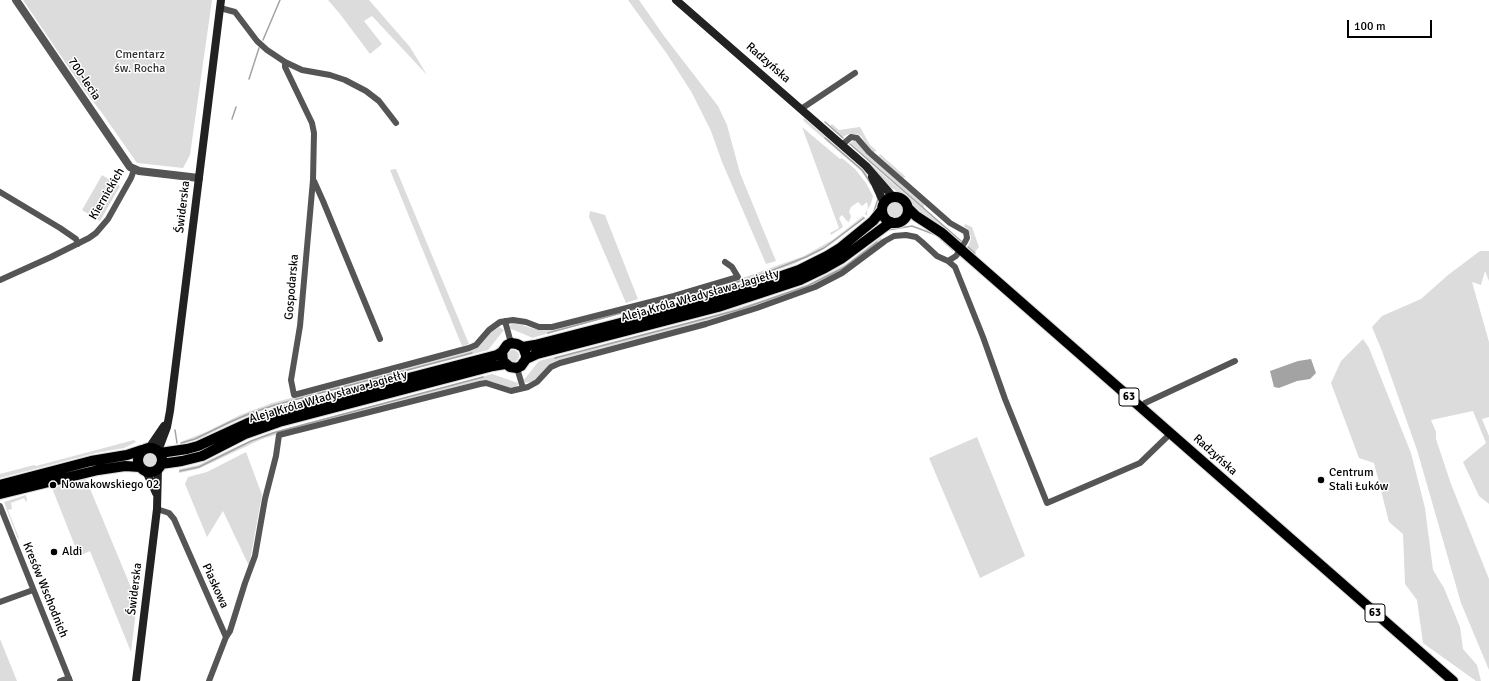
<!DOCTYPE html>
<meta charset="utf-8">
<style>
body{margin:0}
#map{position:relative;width:1489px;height:681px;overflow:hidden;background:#fff;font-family:Signika,sans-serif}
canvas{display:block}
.scale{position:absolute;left:1347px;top:20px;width:85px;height:18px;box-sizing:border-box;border:2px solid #000;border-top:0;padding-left:5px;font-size:12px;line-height:14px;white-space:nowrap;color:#000;-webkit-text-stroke:3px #fff;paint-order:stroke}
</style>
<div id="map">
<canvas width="1489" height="681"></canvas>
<div class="scale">100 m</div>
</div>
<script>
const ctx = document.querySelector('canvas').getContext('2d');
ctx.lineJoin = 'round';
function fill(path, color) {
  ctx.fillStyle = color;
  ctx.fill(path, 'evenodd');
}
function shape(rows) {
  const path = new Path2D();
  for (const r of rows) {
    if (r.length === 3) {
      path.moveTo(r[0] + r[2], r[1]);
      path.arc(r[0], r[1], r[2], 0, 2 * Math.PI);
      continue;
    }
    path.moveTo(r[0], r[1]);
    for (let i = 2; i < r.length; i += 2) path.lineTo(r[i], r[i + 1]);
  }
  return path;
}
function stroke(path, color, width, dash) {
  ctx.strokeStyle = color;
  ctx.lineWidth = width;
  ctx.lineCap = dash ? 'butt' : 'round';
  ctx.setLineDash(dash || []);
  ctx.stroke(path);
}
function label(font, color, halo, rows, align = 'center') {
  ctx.font = font + ' Signika,sans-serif';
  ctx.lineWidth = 3;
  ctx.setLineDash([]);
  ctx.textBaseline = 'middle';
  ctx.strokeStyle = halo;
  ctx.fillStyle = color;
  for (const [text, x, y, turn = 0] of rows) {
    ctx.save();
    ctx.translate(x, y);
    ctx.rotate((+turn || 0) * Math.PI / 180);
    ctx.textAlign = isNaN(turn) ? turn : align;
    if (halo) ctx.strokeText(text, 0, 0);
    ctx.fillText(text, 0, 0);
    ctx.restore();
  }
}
fill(shape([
 [23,0,212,0,190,155,183,168,137,163,102,113,84,90],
 [328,0,369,0,410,47,427,75,372,16,364,21,382,44,370,54,340,14],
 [628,0,639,0,664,36,718,106,727,125,740,173,776,261,766,264,722,162,711,131,692,93,667,54],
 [804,118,867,173,868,177,806,123,803,120],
 [832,124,839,130,860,127,870,145,877,151,873,152,867,145,861,136,857,134,849,134,842,137,830,126],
 [802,127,840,159,842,158,855,169,866,183,873,196,871,204,867,210,867,216,865,214,868,207,867,202,862,206,858,202,851,207,849,212,851,216,849,222,847,221,842,215,839,218,843,227,831,235,830,233,839,228],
 [855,140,873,159,924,203,924,208,850,143],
 [880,154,906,177,903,178,879,156],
 [866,160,945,228,945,230,920,215,906,196,889,187],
 [396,169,469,344,462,346,390,170],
 [102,175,120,186,100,221,82,210],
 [894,210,9],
 [590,211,605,215,638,299,626,303,589,217],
 [863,216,865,218,833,243,820,251,794,264,740,282,535,337,533,338,509,328,511,324,514,323,539,330,734,281,804,256,834,239],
 [965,224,972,227,979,247,975,252,968,246,971,239,971,236,967,228,964,227],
 [881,237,882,240,844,269,805,289,732,314,559,360,547,367,534,381,527,383,523,381,539,361,708,317,763,300,809,284,846,264],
 [1480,251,1489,251,1489,281,1485,271,1481,285,1472,282,1489,342,1489,417,1482,419,1489,436,1489,504,1479,496,1463,462,1486,443,1473,411,1431,420,1436,432,1436,439,1451,484,1489,579,1489,670,1461,603,1417,450,1382,351,1372,327,1382,316,1421,299,1448,275],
 [499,327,504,330,488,350,285,402,240,419,198,439,179,445,183,441,206,432,240,415,272,403,468,351,481,343,490,333],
 [1363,339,1369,348,1411,453,1425,508,1433,570,1444,588,1460,627,1463,649,1477,665,1481,681,1476,681,1423,643,1417,600,1405,584,1403,534,1389,522,1374,463,1359,458,1331,383,1341,361],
 [513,356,6],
 [492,374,518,383,518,385,515,388,510,388,493,382,484,381,475,382,295,429,262,439,198,469,179,473,179,469,198,465,240,445,269,433],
 [977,437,1025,556,980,578,929,458],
 [134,440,136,442,124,448,96,453,0,478,0,474,34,465,36,466],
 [150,459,8],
 [246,452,262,495,249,566,223,511,207,537,185,484,188,477,207,472],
 [86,479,137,602,131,652,90,551,79,556,52,488],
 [26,495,27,500,26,502,24,498,11,503,12,509,8,510,19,538,18,539,4,502],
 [0,639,17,681,0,681]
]), '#dcdcdc');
fill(shape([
 [1311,359,1316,373,1310,379,1297,381,1279,388,1274,387,1270,371,1298,361]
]), '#a3a3a3');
stroke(shape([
 [263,40,280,0],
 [249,79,259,48],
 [232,119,236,107],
 [825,122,843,138],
 [825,138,862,170,871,184],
 [850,144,961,241],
 [873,214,878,199,877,197],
 [888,230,912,226,936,235,953,250],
 [968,247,975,253],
 [960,256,968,262],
 [677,298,712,290,763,274,806,257,824,248,864,218],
 [548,333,636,309],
 [555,358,738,310,807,286,843,268,877,242],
 [175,430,177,443],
 [181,443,195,439,230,422,251,413,275,405,472,353],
 [180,471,199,467,251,441,276,432,483,377]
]), '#a3a3a3', 1.5);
const primary = shape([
 [895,210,13],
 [908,208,916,216,942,233,1453,681],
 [523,347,535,345,694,304,732,293,799,270,827,256,840,248,873,221,882,210],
 [526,359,537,354,718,307,800,280,825,268,841,259,891,222],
 [150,460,12],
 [160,453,187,449,198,446,248,423,282,411,497,355,502,352,507,345,511,343,517,344,523,347,526,355,526,359,521,366,517,368,510,367,503,361,502,352],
 [161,464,182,461,202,456,245,434,279,422,493,366,505,364],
 [0,485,91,461,127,455,142,450],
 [0,494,98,470,125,466,140,467]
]);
stroke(primary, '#dbdbdb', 12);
stroke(shape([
 [220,8,235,12,257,41,267,50,285,62,302,70,330,75,345,80,366,91,379,101,396,123],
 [285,62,285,67,312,123,314,133,313,180,300,326,291,380,294,395,469,348,476,345,489,330,500,322,513,320,526,322,539,327,552,327,674,296,738,277,732,267,725,262],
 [801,109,855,73],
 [842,145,851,137,857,138,869,152,950,223,966,232,967,238,965,242,956,256,948,261],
 [314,181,323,201,380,339],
 [0,192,60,228,76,239,78,244],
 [0,280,51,257,89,238,96,233,108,219,131,178,134,170],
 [505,321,511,343],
 [517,368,523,388],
 [1141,407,1145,403,1235,361],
 [0,506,70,681],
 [157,509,169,513,174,519,226,637],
 [0,602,33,590],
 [60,681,69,678],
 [209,681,226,637,230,631,245,583,255,556,265,499,276,456,279,435,480,384,486,383,511,391,528,387,537,382,551,367,560,363,706,324,757,308,815,287,842,273,885,241,894,236,906,235,916,237,922,242,937,256,948,261,955,267,983,337,1005,399,1047,503,1140,463,1171,433]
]), '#555', 6);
stroke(shape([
 [16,0,130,167,139,171,199,178]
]), '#555', 8);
stroke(shape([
 [676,0,866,166,893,197],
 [872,177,884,203],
 [149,448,164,426],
 [158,451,167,427,170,411,221,0],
 [146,471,156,493],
 [136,681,157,509,158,468]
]), '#222', 8);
stroke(primary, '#000', 10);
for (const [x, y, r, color] of [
 [1321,480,4,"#000"],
 [53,485,4,"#000"],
 [54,552,4,"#000"]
]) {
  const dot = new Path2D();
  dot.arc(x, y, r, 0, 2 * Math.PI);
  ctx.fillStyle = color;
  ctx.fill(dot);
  stroke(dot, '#fff', 1.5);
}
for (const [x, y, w] of [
 [1129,397,20],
 [1375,613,20]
]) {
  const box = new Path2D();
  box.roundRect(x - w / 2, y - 9, w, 18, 3);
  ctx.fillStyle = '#fff';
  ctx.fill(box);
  stroke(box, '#000', 1);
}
label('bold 11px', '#000', null, [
 ["63",1129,397],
 ["63",1375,613]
]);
label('12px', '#333', '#fff', [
 ["Cmentarz",140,55],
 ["św. Rocha",140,69]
]);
label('12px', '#000', '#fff', [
 ["Radzyńska",768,63,41],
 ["700-lecia",84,79,56],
 ["Kiernickich",107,194,-60],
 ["Świderska",183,207,-83],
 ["Gospodarska",292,287,-85],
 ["Aleja Króla Władysława Jagiełły",700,296,-16],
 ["Aleja Króla Władysława Jagiełły",328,397,-16],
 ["Radzyńska",1215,455,42],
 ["Piaskowa",215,586,66],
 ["Świderska",135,589,-83],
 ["Kresów Wschodnich",45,590,68]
]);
label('12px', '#000', '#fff', [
 ["Centrum",1329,473],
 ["Stali Łuków",1329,487],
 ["Nowakowskiego 02",61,485],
 ["Aldi",62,552]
], 'left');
</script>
